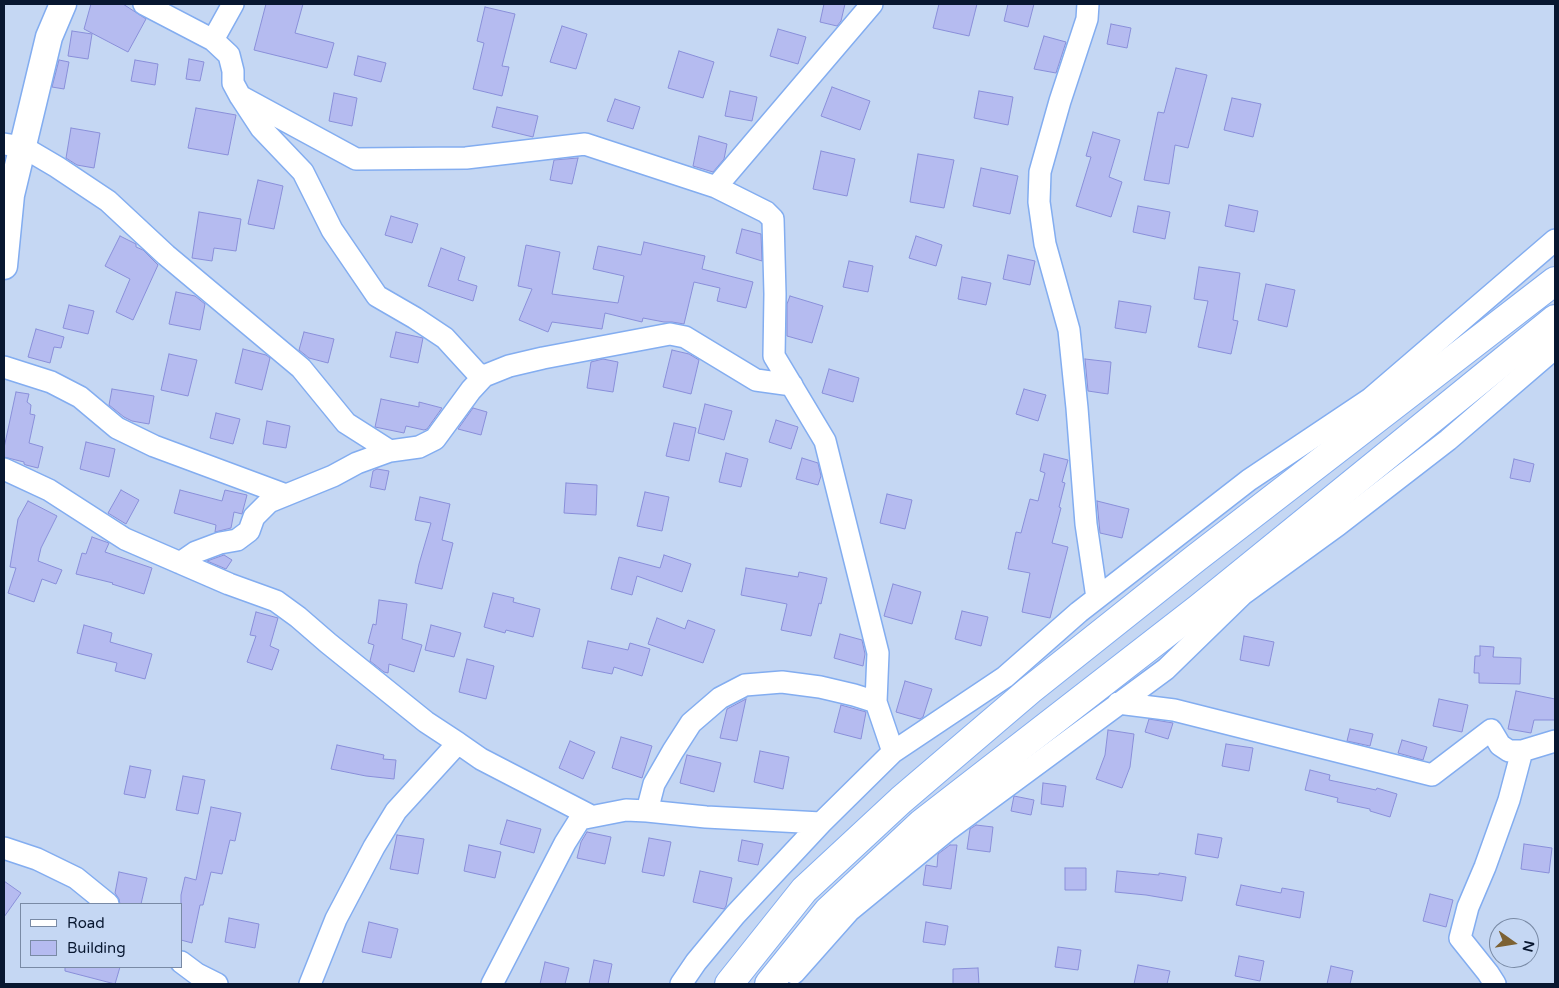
<!DOCTYPE html>
<style>
body{margin:0}
#map{position:relative;width:1559px;height:988px;overflow:hidden;background:#c5d7f3;font-family:"Varela Round",sans-serif}
canvas{display:block}
.frame{position:absolute;inset:0;border:5px solid #081730;pointer-events:none}
.legend{position:absolute;left:20px;top:903px;width:162px;height:65px;box-sizing:border-box;background:#c5d7f3;border:1px solid #798aa5;margin:0;padding:6px 9px;list-style:none;font-size:15px;color:#081730}
.legend li{display:flex;align-items:center;gap:10px;height:25px}
.legend b{width:25px;border:1px solid #798aa5}
.north{position:absolute;left:1489px;top:918px;width:50px;height:50px;box-sizing:border-box;background:#c5d7f3;border:1px solid #798aa5;border-radius:50%;rotate:103deg;font-size:14px;font-weight:700;line-height:20px;text-align:center;color:#081730}
.north::after{content:'';display:block;margin:auto;width:18px;height:22px;background:#7d6234;clip-path:polygon(50% 0,100% 100%,50% 72%,0 100%)}
</style>
<div id="map">
<canvas width="1559" height="988"></canvas>
<div class="frame"></div>
<ul class="legend">
<li><b style="height:6px;background:#fff"></b>Road</li>
<li><b style="height:14px;background:#b5bbf0"></b>Building</li>
</ul>
<div class="north">N</div>
</div>
<script>
const ctx = document.querySelector('canvas').getContext('2d');
ctx.lineJoin = 'round';
function fill(path, color) {
  ctx.fillStyle = color;
  ctx.fill(path, 'evenodd');
}
function shape(rows) {
  const path = new Path2D();
  for (const r of rows) {
    path.moveTo(r[0], r[1]);
    for (let i = 2; i < r.length; i += 2) path.lineTo(r[i], r[i + 1]);
  }
  return path;
}
function stroke(path, color, width, dash) {
  ctx.strokeStyle = color;
  ctx.lineWidth = width;
  ctx.lineCap = dash ? 'butt' : 'round';
  ctx.setLineDash(dash || []);
  ctx.stroke(path);
}
const building = shape([
 [91,4,123,4,146,19,128,52,84,29,91,4],
 [266,4,303,4,295,33,334,43,327,68,254,50,266,4],
 [824,4,845,4,841,21,837,26,820,22,824,4],
 [939,4,977,4,969,36,933,28,939,4],
 [1008,4,1034,4,1028,27,1004,21,1008,4],
 [485,7,515,14,502,66,509,67,502,96,473,89,484,43,477,41,485,7],
 [1111,24,1131,28,1127,48,1107,44,1111,24],
 [562,26,587,34,576,69,550,62,562,26],
 [778,29,806,37,798,64,770,56,778,29],
 [72,31,92,34,88,59,68,56,72,31],
 [1044,36,1066,42,1056,73,1034,69,1044,36],
 [679,51,714,62,703,98,668,88,679,51],
 [358,56,386,63,381,82,354,75,358,56],
 [189,59,204,62,200,81,186,79,189,59],
 [59,60,69,62,64,89,52,87,59,60],
 [135,60,158,64,155,85,131,81,135,60],
 [1176,68,1207,75,1188,148,1175,145,1169,184,1144,180,1158,112,1164,113,1176,68],
 [832,87,870,101,860,130,821,116,832,87],
 [730,91,757,97,752,121,725,116,730,91],
 [979,91,1013,97,1008,125,974,118,979,91],
 [334,93,357,98,352,126,329,121,334,93],
 [1232,98,1261,104,1253,137,1224,130,1232,98],
 [615,99,640,107,633,129,607,121,615,99],
 [497,107,538,116,533,137,492,127,497,107],
 [196,108,236,115,228,155,188,148,196,108],
 [71,128,100,133,94,168,77,165,66,158,71,128],
 [1093,132,1120,140,1109,177,1122,182,1111,217,1076,206,1091,157,1086,156,1093,132],
 [699,136,727,144,724,159,713,172,693,166,699,136],
 [821,151,855,159,847,196,813,189,821,151],
 [918,154,954,160,944,208,910,202,918,154],
 [578,158,572,184,550,180,554,160,578,158],
 [981,168,1018,176,1010,214,973,206,981,168],
 [258,180,283,186,274,229,248,224,258,180],
 [1229,205,1258,211,1254,232,1225,226,1229,205],
 [1138,206,1170,212,1165,239,1133,232,1138,206],
 [199,212,241,219,236,251,214,248,212,261,192,258,199,212],
 [391,216,418,224,412,243,385,235,391,216],
 [742,229,761,234,762,261,736,253,742,229],
 [120,236,136,244,136,247,143,250,158,265,133,320,116,312,130,279,105,266,120,236],
 [916,236,942,245,936,266,909,258,916,236],
 [644,242,705,256,702,269,753,282,746,308,717,301,720,288,694,282,684,324,672,322,664,322,643,318,642,322,605,313,602,329,552,322,548,332,519,320,532,289,518,286,526,245,560,252,552,294,618,303,624,276,593,269,598,246,641,255,644,242],
 [441,248,465,257,458,280,477,286,473,301,428,286,441,248],
 [1008,255,1035,261,1030,285,1003,279,1008,255],
 [849,261,873,266,868,292,843,287,849,261],
 [1199,267,1240,273,1233,320,1238,321,1231,354,1198,347,1208,301,1194,299,1199,267],
 [962,277,991,283,986,305,958,299,962,277],
 [1266,284,1295,290,1287,327,1258,320,1266,284],
 [176,292,195,296,205,304,200,330,169,324,176,292],
 [790,296,823,306,812,343,787,336,787,304,790,296],
 [1119,301,1151,306,1146,333,1115,328,1119,301],
 [69,305,94,311,88,334,63,328,69,305],
 [36,329,64,337,61,348,54,347,50,363,28,357,36,329],
 [304,332,334,339,328,363,309,358,299,350,304,332],
 [396,332,423,338,418,363,390,357,396,332],
 [243,349,266,355,270,358,262,390,235,383,243,349],
 [672,350,689,354,699,360,691,394,663,387,672,350],
 [169,354,197,360,188,396,161,390,169,354],
 [603,359,618,362,613,392,587,388,591,362,603,359],
 [1085,359,1111,362,1108,394,1088,391,1085,359],
 [829,369,859,378,853,402,822,393,829,369],
 [112,389,154,396,149,424,132,421,124,417,109,405,112,389],
 [1024,389,1046,395,1038,421,1016,414,1024,389],
 [16,392,29,394,27,402,31,405,30,414,35,415,29,443,43,447,38,468,26,465,24,464,24,462,4,457,4,448,16,392],
 [381,399,419,407,419,402,442,408,427,429,424,430,406,426,404,433,375,427,381,399],
 [705,404,732,411,724,440,698,433,705,404],
 [473,408,487,412,481,435,458,429,473,408],
 [216,413,240,419,233,444,210,438,216,413],
 [776,420,798,427,791,449,769,442,776,420],
 [267,421,290,426,286,448,263,444,267,421],
 [674,423,696,428,689,461,666,456,674,423],
 [86,442,115,449,109,477,80,469,86,442],
 [726,453,748,459,741,487,719,482,726,453],
 [1044,454,1068,460,1062,482,1065,483,1059,507,1061,508,1052,543,1068,547,1050,618,1022,612,1030,573,1008,569,1016,532,1021,533,1030,499,1038,501,1045,473,1040,471,1044,454],
 [802,458,818,463,821,476,818,485,796,479,802,458],
 [1514,459,1534,464,1530,482,1510,478,1514,459],
 [377,469,389,471,385,490,370,487,373,471,377,469],
 [566,483,597,485,596,515,564,513,566,483],
 [121,490,139,500,126,524,108,513,121,490],
 [180,490,222,501,225,490,247,495,242,514,234,512,231,528,215,532,216,525,174,513,180,490],
 [645,492,669,497,662,531,637,526,645,492],
 [887,494,912,500,905,529,880,523,887,494],
 [420,497,450,504,442,540,453,543,442,589,415,583,419,564,431,523,415,520,420,497],
 [28,501,57,516,41,548,38,561,62,570,56,584,42,579,34,602,8,593,16,568,10,567,18,519,28,501],
 [1097,501,1129,509,1122,538,1100,533,1097,501],
 [92,537,109,543,105,552,152,568,144,594,112,584,113,583,76,574,82,553,86,554,92,537],
 [224,555,232,560,226,569,207,561,224,555],
 [664,555,691,564,682,592,637,576,632,595,611,589,619,557,660,568,664,555],
 [746,568,798,577,799,572,827,578,821,604,819,603,811,636,781,630,787,604,741,595,746,568],
 [893,584,921,592,912,624,884,616,893,584],
 [493,593,514,598,513,602,540,609,533,637,506,630,505,633,484,627,493,593],
 [379,600,407,604,402,639,422,645,414,672,389,664,388,673,384,672,370,661,374,645,368,643,373,624,376,625,379,600],
 [962,611,988,617,981,646,955,639,962,611],
 [256,612,278,618,270,646,279,650,272,670,247,662,256,636,250,635,256,612],
 [657,618,685,629,688,620,715,630,703,663,648,644,657,618],
 [84,625,112,633,110,642,152,654,145,679,115,671,117,663,77,653,84,625],
 [431,625,461,633,454,657,425,650,431,625],
 [840,634,862,640,865,654,863,666,834,658,840,634],
 [1244,636,1274,642,1269,666,1240,660,1244,636],
 [588,641,628,650,630,643,650,649,642,676,614,667,612,674,582,668,588,641],
 [1480,646,1494,647,1493,657,1521,658,1520,684,1479,683,1479,673,1474,673,1475,656,1480,656,1480,646],
 [467,659,494,666,486,699,459,692,467,659],
 [905,681,932,689,923,717,920,719,896,712,905,681],
 [1516,691,1555,699,1555,720,1534,720,1531,733,1508,729,1516,691],
 [746,699,737,741,720,738,727,709,746,699],
 [1439,699,1468,705,1462,732,1433,726,1439,699],
 [841,705,866,712,861,739,834,732,841,705],
 [1149,719,1173,723,1168,739,1145,732,1149,719],
 [1350,729,1373,734,1370,746,1347,741,1350,729],
 [1108,730,1134,734,1130,767,1122,788,1096,779,1105,755,1108,730],
 [621,737,652,746,642,778,612,768,621,737],
 [1402,740,1427,747,1423,760,1398,753,1402,740],
 [570,741,595,752,583,779,559,768,570,741],
 [1226,744,1253,748,1249,771,1222,766,1226,744],
 [337,745,384,755,383,759,396,760,394,779,366,776,331,769,337,745],
 [760,751,789,757,783,789,754,782,760,751],
 [687,755,721,763,714,792,680,783,687,755],
 [130,766,151,770,145,798,124,794,130,766],
 [1310,770,1330,775,1329,780,1376,790,1377,788,1397,794,1390,817,1370,811,1370,809,1337,802,1338,798,1305,790,1310,770],
 [183,776,205,780,198,814,176,810,183,776],
 [1043,783,1066,786,1063,807,1041,804,1043,783],
 [1014,796,1034,800,1031,815,1011,811,1014,796],
 [211,807,241,813,235,841,230,840,222,874,211,872,203,905,200,905,192,943,181,940,181,895,185,877,196,880,211,807],
 [507,820,541,829,534,853,500,844,507,820],
 [976,825,993,827,990,852,967,849,970,829,976,825],
 [587,832,611,837,605,864,577,858,581,842,587,832],
 [1198,834,1222,838,1218,858,1195,854,1198,834],
 [397,835,424,839,418,874,390,869,397,835],
 [649,838,671,842,664,876,642,872,649,838],
 [742,840,763,844,758,865,738,861,742,840],
 [1524,844,1552,848,1549,873,1521,869,1524,844],
 [469,845,501,852,495,878,464,871,469,845],
 [950,845,957,845,951,889,923,885,926,865,937,867,938,854,950,845],
 [1065,868,1086,868,1086,890,1065,890,1065,868],
 [700,871,732,878,726,906,724,909,693,902,700,871],
 [1117,871,1159,875,1159,873,1186,877,1182,901,1146,895,1115,892,1117,871],
 [119,872,147,878,141,904,120,904,119,899,115,893,119,872],
 [4,881,21,893,4,917,4,881],
 [1241,885,1281,893,1282,888,1304,892,1300,918,1236,905,1241,885],
 [1430,894,1453,900,1446,927,1423,921,1430,894],
 [229,918,259,924,255,948,225,942,229,918],
 [369,922,398,929,391,958,362,952,369,922],
 [926,922,948,926,945,945,923,942,926,922],
 [1058,947,1081,950,1078,970,1055,967,1058,947],
 [1239,956,1264,961,1260,981,1235,976,1239,956],
 [594,960,612,964,608,984,589,984,594,960],
 [545,962,569,968,565,984,540,984,545,962],
 [1138,965,1170,971,1167,984,1134,984,1138,965],
 [1331,966,1353,971,1350,984,1327,984,1331,966],
 [65,967,120,967,115,984,65,971,65,967],
 [978,968,979,984,953,984,953,969,978,968]
]);
fill(building, '#b5bbf0');
stroke(building, '#898fd9', 1);
const minor = shape([
 [144,4,213,40,229,55,233,71,233,83,240,96,261,128,303,172,332,230,377,296,415,318,445,338,477,373,484,376,509,366,543,358,670,334,685,337,756,380,792,385],
 [1088,4,1087,19,1060,101,1040,172,1039,202,1045,244,1069,330,1077,408,1086,524,1097,598],
 [213,40,233,4],
 [240,96,356,159,466,158,585,144,716,187,766,212,773,219,775,294,774,356,825,441,878,653,876,702],
 [4,144,23,147,57,167,108,201,166,255,301,368,346,423,390,451],
 [716,187,872,4],
 [4,367,51,382,80,397,117,428,154,446,286,495],
 [4,469,49,490,125,539,229,584,276,601,298,617,328,643,426,722,458,743,481,759,591,816],
 [180,563,196,552,220,543,237,540,249,531,254,517,269,502,333,476,357,463,390,451,419,447,435,439,471,390,484,376],
 [1118,703,1174,710,1432,775,1491,730,1500,745,1509,751,1522,751],
 [647,811,706,817,821,823],
 [4,848,37,859,76,878,108,904],
 [181,962,197,974,217,984],
 [794,973,849,911,949,829,1166,669,1243,594,1338,525,1448,440,1555,348],
 [310,984,336,919,374,847,396,811,458,743],
 [492,984,565,843,580,819,626,810,647,811,654,784,673,751,691,723,720,698,745,685,782,682,820,687,854,695,876,702,893,752],
 [681,984,696,962,735,915,821,823,893,752,1005,677,1079,612,1249,480,1370,399,1555,240],
 [1495,984,1488,973,1460,938,1468,907,1485,867,1509,800,1522,751,1555,741]
]);
const major = shape([
 [4,266,11,195,49,37,63,4]
]);
const highway = shape([
 [729,984,804,890,901,800,1030,690,1196,558,1555,281],
 [769,984,828,911,922,823,1199,608,1555,319]
]);
stroke(minor, '#83adf0', 24);
stroke(major, '#83adf0', 29);
stroke(highway, '#83adf0', 30);
stroke(minor, '#fff', 21);
stroke(major, '#fff', 26);
stroke(highway, '#fff', 28);
</script>
